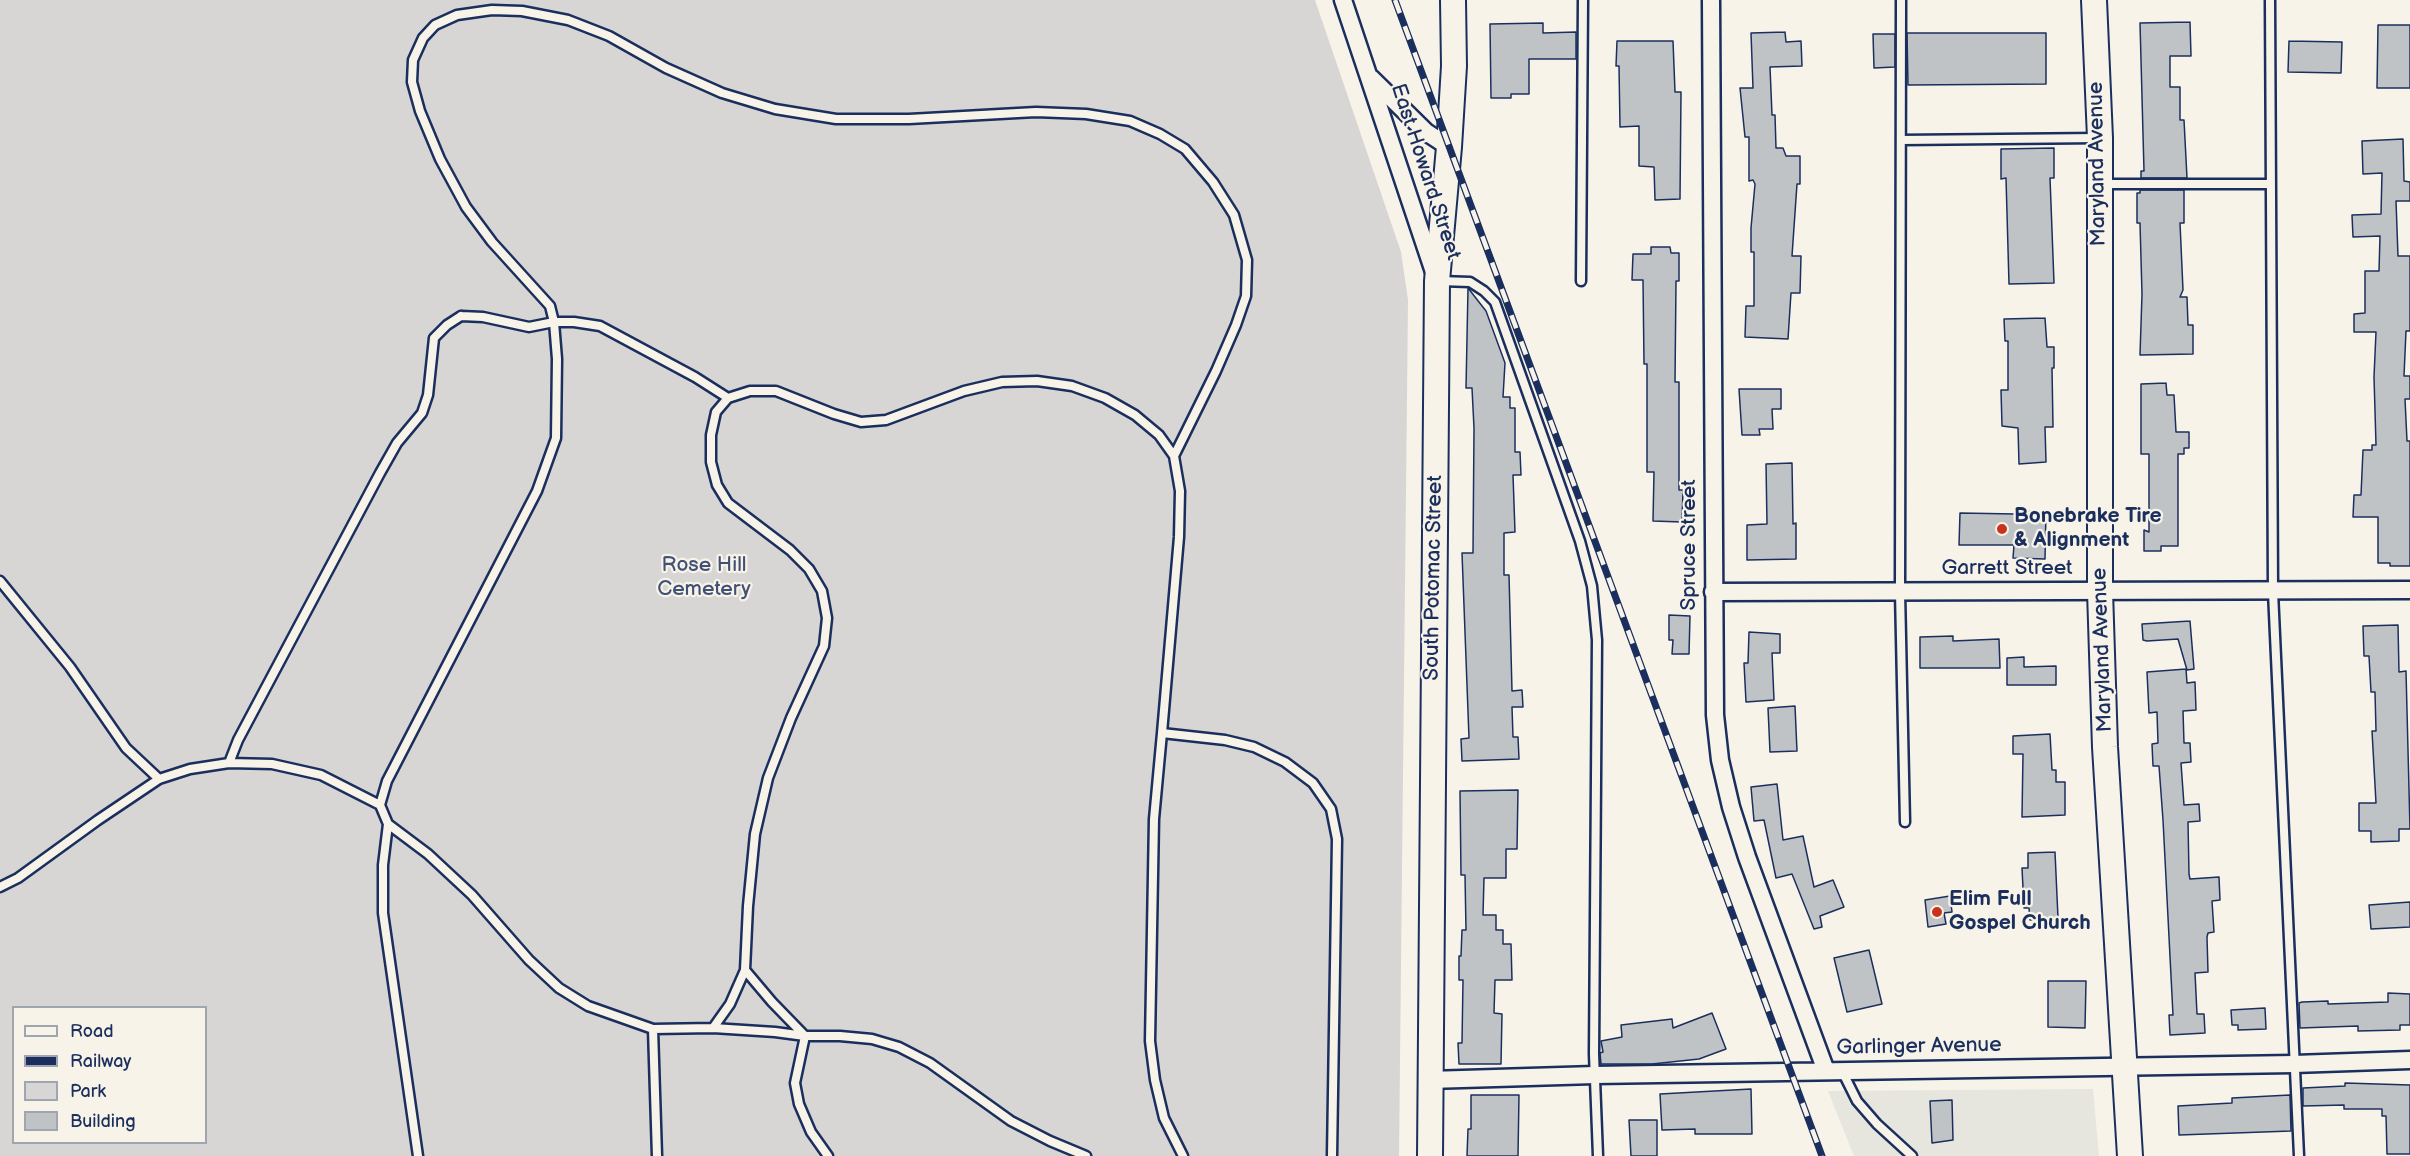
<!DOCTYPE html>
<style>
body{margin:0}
#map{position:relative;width:2410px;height:1156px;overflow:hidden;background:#f7f3e8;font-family:"Balsamiq Sans",sans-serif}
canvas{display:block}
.legend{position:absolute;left:12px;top:1006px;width:195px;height:138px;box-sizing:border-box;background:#f7f3e8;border:2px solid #9fa5b1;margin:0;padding:8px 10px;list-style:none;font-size:18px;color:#1b2f5e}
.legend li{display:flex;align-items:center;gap:12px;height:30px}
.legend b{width:30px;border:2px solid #9fa5b1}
</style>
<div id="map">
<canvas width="2410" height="1156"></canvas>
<ul class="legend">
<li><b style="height:8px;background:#f7f3e8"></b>Road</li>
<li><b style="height:8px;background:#1b2f5e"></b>Railway</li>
<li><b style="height:16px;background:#d7d6d4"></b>Park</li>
<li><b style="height:16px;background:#c0c3c5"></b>Building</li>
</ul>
</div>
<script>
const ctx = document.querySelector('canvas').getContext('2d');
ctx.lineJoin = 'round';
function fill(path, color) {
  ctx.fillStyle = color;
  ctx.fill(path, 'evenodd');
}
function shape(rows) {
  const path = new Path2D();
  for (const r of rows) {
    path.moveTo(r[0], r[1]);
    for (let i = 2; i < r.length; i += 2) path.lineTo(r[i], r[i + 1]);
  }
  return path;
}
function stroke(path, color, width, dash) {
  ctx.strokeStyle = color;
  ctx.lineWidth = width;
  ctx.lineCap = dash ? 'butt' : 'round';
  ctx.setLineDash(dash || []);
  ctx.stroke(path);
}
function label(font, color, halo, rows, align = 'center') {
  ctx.font = font + ' "Balsamiq Sans",sans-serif';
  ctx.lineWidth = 4.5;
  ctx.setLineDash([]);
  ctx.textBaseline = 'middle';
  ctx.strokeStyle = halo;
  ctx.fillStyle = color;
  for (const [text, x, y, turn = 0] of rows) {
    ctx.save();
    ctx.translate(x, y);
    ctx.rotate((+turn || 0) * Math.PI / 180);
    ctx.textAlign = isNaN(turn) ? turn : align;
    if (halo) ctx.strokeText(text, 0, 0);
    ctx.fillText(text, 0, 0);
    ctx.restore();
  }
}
fill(shape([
 [2093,1089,2099,1156,1854,1156,1828,1091]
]), '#e6e5de');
fill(shape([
 [0,0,1315,0,1401,252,1408,300,1399,1156,0,1156],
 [14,1008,206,1008,206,1142,14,1142]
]), '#d7d6d4');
const building = shape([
 [2190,22,2191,56,2170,56,2170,87,2180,87,2180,120,2184,120,2187,178,2141,178,2141,171,2144,171,2140,23,2190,22],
 [1543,23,1543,33,1576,32,1576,59,1529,59,1529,94,1511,94,1511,98,1491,98,1490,24,1543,23],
 [2378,25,2410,25,2410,88,2377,88,2378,25],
 [1785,32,1786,42,1801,41,1802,66,1770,67,1772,115,1775,115,1776,148,1783,148,1786,156,1800,156,1800,184,1797,184,1792,256,1801,256,1800,293,1791,293,1788,339,1745,337,1746,306,1754,306,1754,252,1751,252,1751,228,1755,184,1753,180,1749,181,1749,137,1745,137,1740,88,1753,88,1751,33,1785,32],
 [1907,33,2046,33,2046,84,1908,85,1907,33],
 [1873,34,1895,34,1895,67,1874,68,1873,34],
 [1617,41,1673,41,1675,92,1681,92,1680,199,1655,200,1654,167,1639,166,1639,126,1620,127,1619,66,1616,66,1617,41],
 [2289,41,2342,42,2341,73,2288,72,2289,41],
 [2403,139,2404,181,2410,182,2410,201,2396,201,2398,256,2410,256,2410,331,2406,331,2404,376,2410,376,2410,399,2405,399,2407,441,2410,441,2410,566,2390,566,2390,563,2378,563,2378,517,2353,517,2354,495,2361,495,2363,450,2372,450,2372,445,2376,445,2374,377,2376,332,2354,332,2354,314,2365,313,2365,271,2379,271,2380,236,2353,237,2352,215,2381,214,2382,173,2363,174,2362,141,2403,139],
 [2054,148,2054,178,2050,178,2054,283,2009,284,2006,178,2001,179,2001,149,2054,148],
 [2140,190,2184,190,2184,223,2180,223,2183,290,2180,297,2187,297,2188,325,2193,325,2193,354,2140,355,2142,294,2140,223,2137,223,2137,193,2140,193,2140,190],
 [1651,247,1670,247,1671,253,1679,253,1679,281,1676,281,1675,382,1679,382,1679,490,1683,490,1682,522,1653,521,1654,472,1647,472,1647,364,1644,364,1643,280,1632,280,1633,254,1651,254,1651,247],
 [1468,288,1486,311,1505,363,1503,397,1510,397,1510,408,1515,408,1515,452,1520,452,1521,475,1513,475,1515,532,1504,533,1504,575,1509,575,1512,691,1522,690,1523,707,1512,707,1513,737,1518,737,1519,759,1462,761,1461,739,1469,738,1462,553,1473,553,1474,428,1472,388,1466,388,1468,288],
 [2045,318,2047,347,2054,347,2054,368,2052,368,2053,427,2045,427,2046,462,2019,464,2018,428,2002,426,2001,390,2008,390,2008,341,2005,341,2004,319,2045,318],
 [2166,383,2167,395,2174,395,2176,432,2189,432,2189,448,2184,448,2184,454,2178,454,2178,546,2161,546,2161,551,2144,551,2144,530,2149,532,2149,454,2141,454,2141,384,2166,383],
 [1739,389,1781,389,1781,409,1772,409,1773,429,1759,429,1760,435,1742,435,1739,389],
 [1792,463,1793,524,1796,523,1796,559,1747,560,1747,525,1767,524,1766,464,1792,463],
 [2015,511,2046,512,2045,559,2013,558,2014,545,1959,545,1960,513,2015,514,2015,511],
 [1669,615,1690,616,1689,654,1672,654,1673,640,1669,640,1669,615],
 [2190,621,2194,669,2187,670,2178,639,2147,641,2143,640,2142,624,2190,621],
 [2398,625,2399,672,2406,671,2410,829,2399,829,2399,841,2371,842,2371,831,2359,831,2359,803,2376,803,2372,731,2376,731,2375,692,2371,692,2369,656,2364,656,2363,626,2398,625],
 [1749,632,1780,634,1780,653,1772,653,1774,700,1746,702,1744,663,1748,663,1749,632],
 [1953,636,1953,641,1999,639,2000,668,1920,668,1920,637,1953,636],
 [2024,657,2024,667,2056,666,2056,685,2007,685,2007,658,2024,657],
 [2186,669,2187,683,2195,682,2196,710,2183,711,2184,743,2190,743,2191,762,2181,763,2184,805,2199,804,2200,821,2188,822,2189,874,2190,879,2219,877,2220,900,2212,901,2214,932,2208,933,2207,937,2208,972,2195,973,2197,1014,2204,1014,2205,1033,2170,1035,2169,1015,2173,1015,2163,820,2159,766,2153,766,2152,744,2158,743,2157,712,2149,713,2147,672,2186,669],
 [1795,706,1797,751,1770,752,1768,708,1795,706],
 [2050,734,2052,770,2056,770,2056,782,2065,782,2065,815,2022,817,2023,754,2013,754,2013,736,2050,734],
 [1777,784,1783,840,1803,836,1814,887,1833,880,1844,907,1820,916,1822,927,1814,929,1792,874,1776,878,1764,820,1754,821,1751,787,1777,784],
 [1518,790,1517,849,1506,849,1506,878,1484,878,1483,915,1496,915,1496,930,1503,930,1503,944,1511,944,1512,980,1495,980,1494,1013,1502,1014,1501,1064,1459,1064,1458,1043,1462,1043,1463,980,1459,980,1459,956,1461,956,1462,930,1466,930,1465,875,1461,875,1460,791,1518,790],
 [2055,852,2058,918,2030,920,2029,908,2024,908,2022,868,2028,868,2028,853,2055,852],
 [1950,896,1952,912,1944,913,1946,924,1928,927,1925,900,1950,896],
 [2410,902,2410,927,2371,929,2369,905,2410,902],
 [1869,950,1882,1004,1847,1012,1834,958,1869,950],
 [2048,981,2086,981,2085,1028,2048,1027,2048,981],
 [2388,993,2410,994,2410,1025,2400,1025,2400,1030,2358,1031,2358,1026,2300,1028,2299,1003,2302,1002,2328,1001,2328,1004,2388,1002,2388,993],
 [2265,1008,2266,1029,2238,1030,2238,1025,2232,1025,2231,1010,2265,1008],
 [1712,1013,1726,1049,1699,1059,1652,1064,1601,1064,1600,1053,1603,1052,1601,1041,1622,1037,1621,1025,1672,1019,1673,1028,1712,1013],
 [2345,1083,2410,1085,2410,1154,2387,1154,2386,1116,2382,1116,2382,1109,2344,1109,2344,1105,2303,1106,2303,1088,2345,1086,2345,1083],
 [1751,1089,1752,1134,1695,1134,1695,1129,1662,1130,1660,1094,1751,1089],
 [1471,1095,1519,1095,1518,1156,1467,1156,1468,1129,1471,1129,1471,1095],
 [2290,1095,2291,1131,2179,1135,2178,1106,2232,1103,2232,1098,2290,1095],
 [1952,1100,1953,1140,1932,1143,1930,1101,1952,1100],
 [1629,1120,1657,1120,1657,1156,1631,1156,1629,1120]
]);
fill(building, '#c0c3c5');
stroke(building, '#1b2f5e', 1.5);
const lane = shape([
 [1901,0,1900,592,1905,822],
 [2270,0,2273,592,2299,1156],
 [1901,140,2099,138],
 [2103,184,2271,184],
 [1440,281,1470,282,1484,291,1495,302,1580,541,1592,586,1597,640,1594,1054,1598,1156],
 [1581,281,1583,0],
 [461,316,483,317,529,327,554,322,557,359,556,438,537,491,387,781,380,805,321,775,272,764,229,763,238,740,380,473,397,443,422,413,428,395,434,338,447,325,461,316],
 [728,398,695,377,600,326,574,322,554,322,550,306,492,242,466,207,440,159,420,111,412,82,413,60,423,38,435,25,457,15,492,10,522,11,568,20,609,36,666,68,722,93,775,109,836,119,909,119,1036,112,1086,114,1130,121,1160,134,1185,149,1213,182,1234,215,1247,260,1246,296,1236,325,1216,371,1174,456],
 [0,581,70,667,126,748,159,779],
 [380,805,388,824],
 [0,887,18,878,98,820,159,779,190,769,229,763],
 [745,970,772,1002,805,1036],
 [713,1028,730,1004,745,970,748,906,755,834,768,778,791,718,824,646,827,618,822,591,809,569,790,550,728,503,717,485,711,462,711,435,716,412,728,398,750,391,776,391,834,414,861,422,886,420,964,391,1002,382,1037,381,1072,386,1105,398,1135,415,1159,435,1174,456,1180,491,1179,537,1162,733],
 [653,1029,713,1028,775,1032,805,1036],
 [1842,1071,1857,1101,1877,1124,1912,1156],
 [418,1156,383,913,383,865,388,824,428,854,472,895,529,960,559,988,588,1006,653,1029,657,1156],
 [828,1156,811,1132,799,1104,795,1083,805,1036,840,1036,872,1039,899,1047,930,1063,1011,1121,1050,1141,1086,1156],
 [1183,1156,1164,1118,1155,1080,1150,1041,1154,819,1162,733,1225,740,1254,747,1285,762,1313,783,1331,809,1337,839,1332,1156]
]);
const street = shape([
 [1343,0,1434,272],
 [1711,0,1715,715,1720,760,1731,807,1747,857,1826,1071],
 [1371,78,1426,132,1449,147],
 [1713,592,2410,590],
 [1429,1080,1595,1075,2294,1064,2410,1060]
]);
const secondary = shape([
 [2094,0,2100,138,2100,591,2105,747,2130,1156],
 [1430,1156,1437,281,1449,147,1454,66,1453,0]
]);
stroke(lane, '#1b2f5e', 13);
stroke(street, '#1b2f5e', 21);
stroke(secondary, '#1b2f5e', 28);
stroke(lane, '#f7f3e8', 8);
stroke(street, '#f7f3e8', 16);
stroke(secondary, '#f7f3e8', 24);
const rail = shape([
 [1395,0,1822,1156]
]);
stroke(rail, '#1b2f5e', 7);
stroke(rail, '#f7f3e8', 4.5, [14]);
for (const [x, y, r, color] of [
 [2002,529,6,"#c8321e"],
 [1937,912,6,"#c8321e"]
]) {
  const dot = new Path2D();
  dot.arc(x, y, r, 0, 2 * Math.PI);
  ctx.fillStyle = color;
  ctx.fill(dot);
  stroke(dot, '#f7f3e8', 2);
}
label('21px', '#1b2f5e', '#f7f3e8', [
 ["Maryland Avenue",2098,164,-91],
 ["East Howard Street",1425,172,72],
 ["Spruce Street",1690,545,-90],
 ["Garrett Street",2007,569],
 ["South Potomac Street",1434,578,-89],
 ["Maryland Avenue",2103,650,-92],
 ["Garlinger Avenue",1919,1047,-1]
]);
label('bold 21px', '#1b2f5e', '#f7f3e8', [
 ["Bonebrake Tire",2014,517],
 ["& Alignment",2014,541],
 ["Elim Full",1949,900],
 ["Gospel Church",1949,924]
], 'left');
label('21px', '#415076', '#f7f3e8', [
 ["Rose Hill",704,566],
 ["Cemetery",704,590]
]);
</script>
